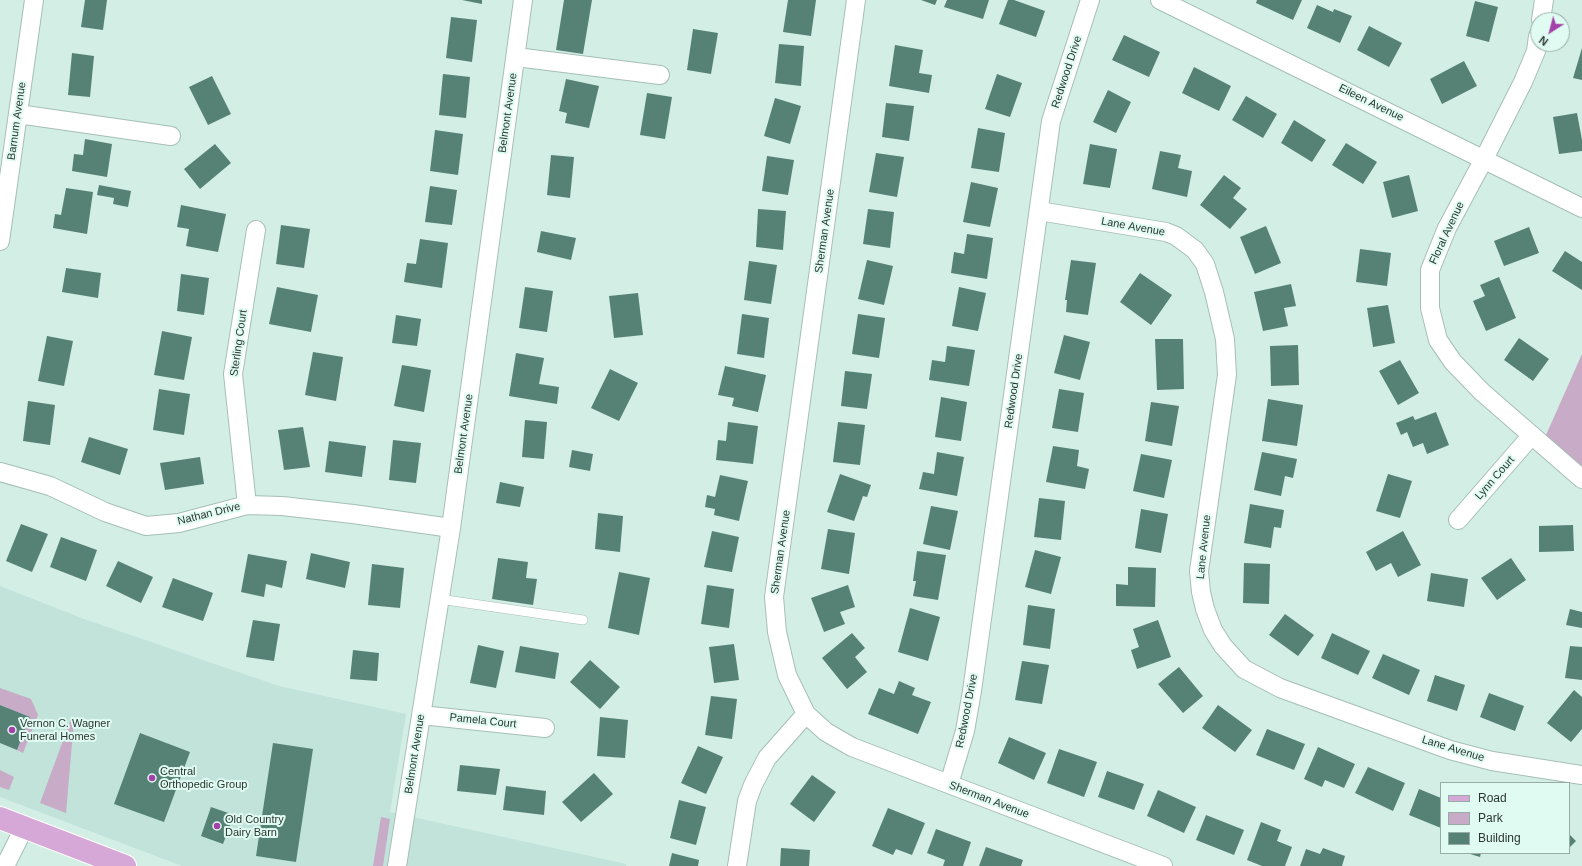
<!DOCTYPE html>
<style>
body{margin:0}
#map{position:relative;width:1582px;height:866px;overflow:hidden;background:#d3eee5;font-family:Helvetica,sans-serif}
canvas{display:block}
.legend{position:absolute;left:1440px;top:782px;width:130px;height:72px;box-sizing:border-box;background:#e0fbf2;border:1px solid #98aca5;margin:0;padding:5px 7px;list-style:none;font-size:12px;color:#2b3632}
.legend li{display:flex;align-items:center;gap:8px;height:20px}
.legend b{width:20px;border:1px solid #98aca5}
.north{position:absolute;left:1530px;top:12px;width:40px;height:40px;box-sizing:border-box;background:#e0fbf2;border:1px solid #98aca5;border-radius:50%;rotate:216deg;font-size:11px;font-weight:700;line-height:16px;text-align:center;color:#2b3632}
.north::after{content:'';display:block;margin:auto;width:14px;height:18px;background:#a341a8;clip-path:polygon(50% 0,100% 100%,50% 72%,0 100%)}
</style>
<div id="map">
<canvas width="1582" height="866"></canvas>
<ul class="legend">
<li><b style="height:5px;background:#d6a8d7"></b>Road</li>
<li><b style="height:11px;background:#c7abc7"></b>Park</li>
<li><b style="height:11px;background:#568275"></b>Building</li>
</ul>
<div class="north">N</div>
</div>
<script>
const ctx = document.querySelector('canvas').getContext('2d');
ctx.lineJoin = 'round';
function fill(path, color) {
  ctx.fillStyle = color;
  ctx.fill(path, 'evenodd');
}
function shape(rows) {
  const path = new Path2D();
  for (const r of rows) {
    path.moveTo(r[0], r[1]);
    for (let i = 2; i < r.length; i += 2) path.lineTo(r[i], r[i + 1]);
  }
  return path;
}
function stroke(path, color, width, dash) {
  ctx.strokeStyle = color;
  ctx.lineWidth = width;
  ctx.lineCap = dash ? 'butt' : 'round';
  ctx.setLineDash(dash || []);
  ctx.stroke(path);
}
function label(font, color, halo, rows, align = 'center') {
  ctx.font = font + ' Helvetica,sans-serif';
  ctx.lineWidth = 4;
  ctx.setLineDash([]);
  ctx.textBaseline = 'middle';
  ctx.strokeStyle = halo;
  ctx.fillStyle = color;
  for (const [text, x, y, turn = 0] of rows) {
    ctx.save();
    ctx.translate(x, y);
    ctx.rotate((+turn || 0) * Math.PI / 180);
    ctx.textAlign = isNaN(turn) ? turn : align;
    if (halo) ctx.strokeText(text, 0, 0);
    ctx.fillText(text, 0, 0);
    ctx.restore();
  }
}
fill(shape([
 [0,586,84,619,279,686,406,714,390,812,626,864,626,866,182,866,0,797]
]), '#c1e3d9');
fill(shape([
 [1582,354,1582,479,1542,444],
 [0,688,31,699,38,715,23,753,17,750,30,717,0,705],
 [71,719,74,720,66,813,40,803],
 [0,770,14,777,9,790,0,787],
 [381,817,390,819,383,866,373,866]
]), '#c7abc7');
fill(shape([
 [85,0,107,0,103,30,81,27],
 [462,0,482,0,482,4],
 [564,0,592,0,583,54,556,50],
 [788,0,816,0,811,36,783,32],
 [921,0,937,0,935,5],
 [947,0,989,0,983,19,944,7],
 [1008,0,1014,0,1045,11,1036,37,999,24],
 [1257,0,1302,0,1293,20,1256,3],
 [1475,1,1498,7,1489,42,1466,36],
 [1317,5,1333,12,1334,9,1352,16,1340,43,1307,28],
 [451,17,477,20,472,62,446,58],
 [1369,26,1402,43,1389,67,1357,50],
 [693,29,718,33,711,74,687,70],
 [1124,35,1160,52,1149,77,1112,60],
 [779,44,804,46,801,86,775,83],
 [895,45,923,50,919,73,932,75,929,93,889,86],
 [1582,48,1582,80,1573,78],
 [72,53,94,56,90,97,68,95],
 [1464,61,1477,86,1442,104,1430,79],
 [1194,67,1231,86,1219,111,1182,93],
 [443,74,470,77,466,118,439,115],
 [997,74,1022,83,1010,117,985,109],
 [212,76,231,114,208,125,189,87],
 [566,79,599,86,589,128,565,123,567,113,559,111],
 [1108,90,1131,102,1116,133,1093,122],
 [647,93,672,97,665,139,640,135],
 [1246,96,1277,114,1263,138,1232,120],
 [775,98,801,106,790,144,764,136],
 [886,103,914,106,909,141,882,137],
 [1577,113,1582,140,1582,151,1559,154,1553,117],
 [1294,120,1326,140,1312,162,1281,143],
 [978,128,1005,133,999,172,971,168],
 [435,130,463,134,458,175,430,171],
 [85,139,112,144,107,177,72,171,74,154,83,155],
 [1346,143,1377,162,1363,184,1332,165],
 [215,144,231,163,200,189,184,169],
 [1090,144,1117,149,1110,188,1083,184],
 [1160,151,1181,155,1178,168,1192,171,1187,197,1152,189],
 [876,153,904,157,897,197,869,192],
 [551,155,574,157,570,198,547,195],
 [767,156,794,160,788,195,762,191],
 [1224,175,1241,188,1233,198,1247,209,1230,229,1200,205],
 [1409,175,1418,211,1392,218,1383,182],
 [971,182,998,188,990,227,963,222],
 [99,185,131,191,128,207,113,204,114,198,97,195],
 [430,186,457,190,452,225,425,222],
 [66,188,93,192,87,234,53,228,55,214,61,215],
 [181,205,226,214,218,252,186,246,189,229,177,227],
 [758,209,786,211,783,250,756,247],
 [868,209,894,212,890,248,863,244],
 [281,225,310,229,304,268,276,264],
 [1266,226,1281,263,1255,274,1240,237],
 [1529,227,1539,253,1504,266,1494,241],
 [541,231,576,238,571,260,537,252],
 [967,234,993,238,987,279,951,273,954,252,964,254],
 [420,239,448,243,442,288,404,282,407,263,416,264],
 [1360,249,1391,253,1387,286,1356,282],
 [1565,251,1582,262,1582,290,1552,271],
 [867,260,893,266,884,305,858,299],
 [1071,260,1096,263,1088,315,1066,312,1067,300,1065,300],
 [749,261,777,265,771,304,744,300],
 [66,268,101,273,98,298,62,292],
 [1140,273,1172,295,1151,325,1120,302],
 [181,274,209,278,204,315,177,311],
 [1499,277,1516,318,1486,331,1473,301,1485,296,1480,285],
 [1291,284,1296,306,1284,308,1288,326,1263,331,1254,292],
 [277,287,318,295,311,332,269,324],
 [525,287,553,291,547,332,519,328],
 [959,287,986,293,978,331,952,326],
 [638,293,643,335,614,338,609,296],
 [1388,305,1395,343,1373,347,1367,308],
 [742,314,769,318,764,358,737,354],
 [858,314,885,318,879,358,852,354],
 [396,315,421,319,417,346,392,343],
 [162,331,192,337,184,380,154,375],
 [1064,335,1090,342,1080,380,1054,373],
 [47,336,73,341,64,386,38,381],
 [1519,338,1549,359,1533,381,1504,360],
 [1155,339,1183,339,1184,389,1157,390],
 [1298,345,1299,385,1271,386,1270,346],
 [947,346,975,350,969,386,929,380,932,360,945,362],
 [313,352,343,357,336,401,305,395],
 [516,353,544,358,539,384,559,387,557,404,509,396],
 [1400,360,1419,393,1398,405,1379,371],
 [402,365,431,370,424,412,394,406],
 [725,366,766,375,758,412,732,406,734,398,718,395],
 [610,369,638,383,619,421,591,408],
 [845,371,872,374,867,409,841,406],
 [159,389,190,394,184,435,153,430],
 [1059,389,1084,393,1078,432,1052,428],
 [941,397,967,402,961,441,935,437],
 [1268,399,1303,405,1297,446,1262,441],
 [28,401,55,405,50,445,23,441],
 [1151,402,1179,406,1172,446,1145,441],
 [1436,412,1449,445,1427,454,1423,443,1413,447,1407,432,1401,435,1396,423,1413,416,1415,420],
 [525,420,547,422,544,459,522,457],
 [728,422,758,426,753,464,716,460,718,440,726,441],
 [838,422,865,425,860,465,833,462],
 [303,427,310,467,284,470,278,430],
 [89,437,128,449,120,475,81,462],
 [393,440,421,443,416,483,389,480],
 [329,441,366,446,362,477,325,472],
 [1053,446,1079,450,1077,466,1089,469,1085,489,1046,482],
 [572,450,593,454,590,471,569,467],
 [937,452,964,457,957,496,919,489,923,472,934,474],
 [1262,452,1297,459,1293,478,1285,476,1281,496,1254,490],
 [1141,454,1172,460,1164,498,1133,491],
 [200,457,204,484,165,490,160,463],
 [840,474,871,485,867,497,863,496,854,521,827,512],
 [1388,474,1412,481,1400,518,1376,511],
 [720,475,748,481,739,521,714,515,715,509,705,507,707,495,715,497],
 [500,482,524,487,520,507,496,503],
 [1039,498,1065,501,1061,540,1034,537],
 [1250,504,1284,510,1281,528,1274,527,1271,548,1244,543],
 [931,506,958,511,950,550,923,544],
 [1141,509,1168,514,1161,553,1135,548],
 [598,513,623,516,620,552,595,549],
 [21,524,48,534,32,572,6,561],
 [1573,525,1574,551,1539,552,1539,526],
 [828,529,855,533,849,574,821,569],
 [712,531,739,537,732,572,704,567],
 [1403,531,1421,565,1398,577,1391,563,1376,571,1366,552],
 [61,537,97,550,86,581,50,567],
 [1035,550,1061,557,1051,594,1025,587],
 [917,551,946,555,938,600,913,596,916,581,913,581],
 [311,553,350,562,345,588,306,579],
 [248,554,287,561,282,588,266,584,264,597,241,592],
 [498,558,528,562,526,578,537,579,533,605,492,599],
 [1511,558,1526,580,1497,600,1481,578],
 [118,561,153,577,141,603,106,586],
 [1244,563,1270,564,1269,604,1243,603],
 [372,564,404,568,400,608,368,605],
 [1128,567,1156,568,1155,607,1116,606,1116,584,1128,585],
 [619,572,650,578,639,635,608,628],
 [1431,573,1468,579,1464,607,1427,601],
 [173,578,213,593,203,621,162,607],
 [707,585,734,589,729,628,701,624],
 [848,585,855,607,840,612,845,624,824,632,811,598],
 [1028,605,1055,609,1050,649,1023,645],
 [910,608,940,617,928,661,898,652],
 [1570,609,1582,612,1582,628,1566,625],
 [1285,614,1314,635,1298,656,1269,635],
 [253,620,280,624,274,661,246,657],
 [1158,620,1171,657,1137,669,1131,650,1139,647,1133,629],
 [852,633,865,648,855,657,867,672,847,689,822,658],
 [1332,633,1370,651,1358,675,1321,658],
 [734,644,739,680,714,683,709,647],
 [478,645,504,651,496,688,470,683],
 [520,646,559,653,555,679,515,672],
 [1570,646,1582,647,1582,680,1565,678],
 [353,650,379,653,377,681,350,679],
 [1383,654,1420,670,1409,695,1372,678],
 [590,660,620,687,600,709,570,682],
 [1022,661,1049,665,1042,704,1015,700],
 [1179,667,1203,696,1183,713,1158,684],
 [1435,675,1465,685,1457,711,1427,701],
 [899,681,915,688,912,695,931,702,918,734,868,714,879,688,894,694],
 [1574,690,1582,697,1582,729,1571,742,1547,723],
 [1489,693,1524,706,1515,731,1480,717],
 [711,696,737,699,732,739,705,735],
 [0,705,30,717,17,750,0,743],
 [1218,705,1252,730,1235,752,1202,728],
 [600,717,628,720,625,758,597,756],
 [1267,729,1305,744,1294,770,1256,755],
 [140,733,190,752,164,822,114,804],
 [1009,737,1046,753,1034,780,998,763],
 [273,743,313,749,296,862,256,856],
 [698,746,723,757,706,794,681,783],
 [1318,747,1355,764,1344,788,1325,780,1322,787,1304,779],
 [1059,749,1097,762,1084,797,1047,783],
 [460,765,500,769,496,795,457,791],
 [1368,767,1405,783,1393,811,1355,793],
 [1107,771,1144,784,1134,810,1098,797],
 [594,773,613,794,581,822,562,802],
 [812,775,836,792,814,822,790,804],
 [506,786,546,791,544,815,503,810],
 [1419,789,1441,798,1441,828,1409,815],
 [1158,790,1196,807,1184,833,1147,816],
 [679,800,706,807,696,845,670,838],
 [211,807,234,815,223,844,201,836],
 [888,808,925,823,912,855,896,849,893,855,872,846],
 [1206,815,1244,830,1234,855,1196,840],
 [1261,822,1281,830,1277,841,1292,847,1285,866,1262,866,1247,860],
 [936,829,971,842,963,866,943,866,945,860,927,853],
 [1569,834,1576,841,1569,848],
 [986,847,1023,860,1021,866,979,866],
 [781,848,810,850,809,866,780,866],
 [1323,848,1345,856,1342,866,1300,866,1306,849,1320,854],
 [672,853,699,860,698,866,669,866],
 [1467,853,1481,853,1480,857]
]), '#568275');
const lane = shape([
 [439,599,583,620]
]);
const street = shape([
 [856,0,774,597,777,632,787,675,806,714,826,732,852,747,1163,866],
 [1160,0,1582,208],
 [1541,20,1544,0],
 [1538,36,1536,51,1523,82,1484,159,1447,228,1430,270,1430,308,1438,340,1453,362,1482,392,1582,479],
 [516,57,660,75],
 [18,114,171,136],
 [1039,211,1166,232,1176,236,1195,250,1205,264,1214,292,1225,339,1227,375,1199,571,1201,592,1205,609,1213,630,1223,646,1244,669,1280,688,1450,750,1492,761,1582,775],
 [0,241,34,0],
 [0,472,50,486,105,512,146,526,179,523,247,505,282,506,353,514,451,528],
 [247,505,233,374,256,230],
 [1458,520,1532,435],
 [421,715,545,728],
 [949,784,965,731,972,691,1051,121,1090,0],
 [5,866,24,828],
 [397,866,451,528,523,0],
 [737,866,747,801,753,785,767,758,806,714]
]);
const primary = shape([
 [0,818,125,866]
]);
stroke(lane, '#a5bfb6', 10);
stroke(street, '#a5bfb6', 20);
stroke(primary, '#fff', 24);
stroke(lane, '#fff', 9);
stroke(street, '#fff', 18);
stroke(primary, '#d6a8d7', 22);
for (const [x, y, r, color] of [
 [12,730,4,"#a341a8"],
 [152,778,4,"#a341a8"],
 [217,826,4,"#a341a8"]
]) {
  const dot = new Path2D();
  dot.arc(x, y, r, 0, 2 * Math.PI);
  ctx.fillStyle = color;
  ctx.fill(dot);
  stroke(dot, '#e0fbf2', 1.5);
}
label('11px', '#2b3632', '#e0fbf2', [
 ["Redwood Drive",1067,72,-72],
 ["Eileen Avenue",1371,103,26],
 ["Belmont Avenue",508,113,-82],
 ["Barnum Avenue",17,121,-82],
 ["Lane Avenue",1133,227,10],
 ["Sherman Avenue",825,231,-82],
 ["Floral Avenue",1447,233,-65],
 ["Sterling Court",239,343,-82],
 ["Redwood Drive",1014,391,-82],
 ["Belmont Avenue",464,434,-82],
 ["Lynn Court",1495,478,-49],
 ["Nathan Drive",209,514,-14],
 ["Lane Avenue",1204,547,-84],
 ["Sherman Avenue",781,552,-82],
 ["Redwood Drive",967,711,-79],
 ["Pamela Court",483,721,6],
 ["Lane Avenue",1453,749,17],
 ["Belmont Avenue",415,754,-81],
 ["Sherman Avenue",989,800,21]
]);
label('11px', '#2b3632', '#e0fbf2', [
 ["Vernon C. Wagner",20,724],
 ["Funeral Homes",20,737],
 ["Central",160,772],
 ["Orthopedic Group",160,785],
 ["Old Country",225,820],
 ["Dairy Barn",225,833]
], 'left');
</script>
